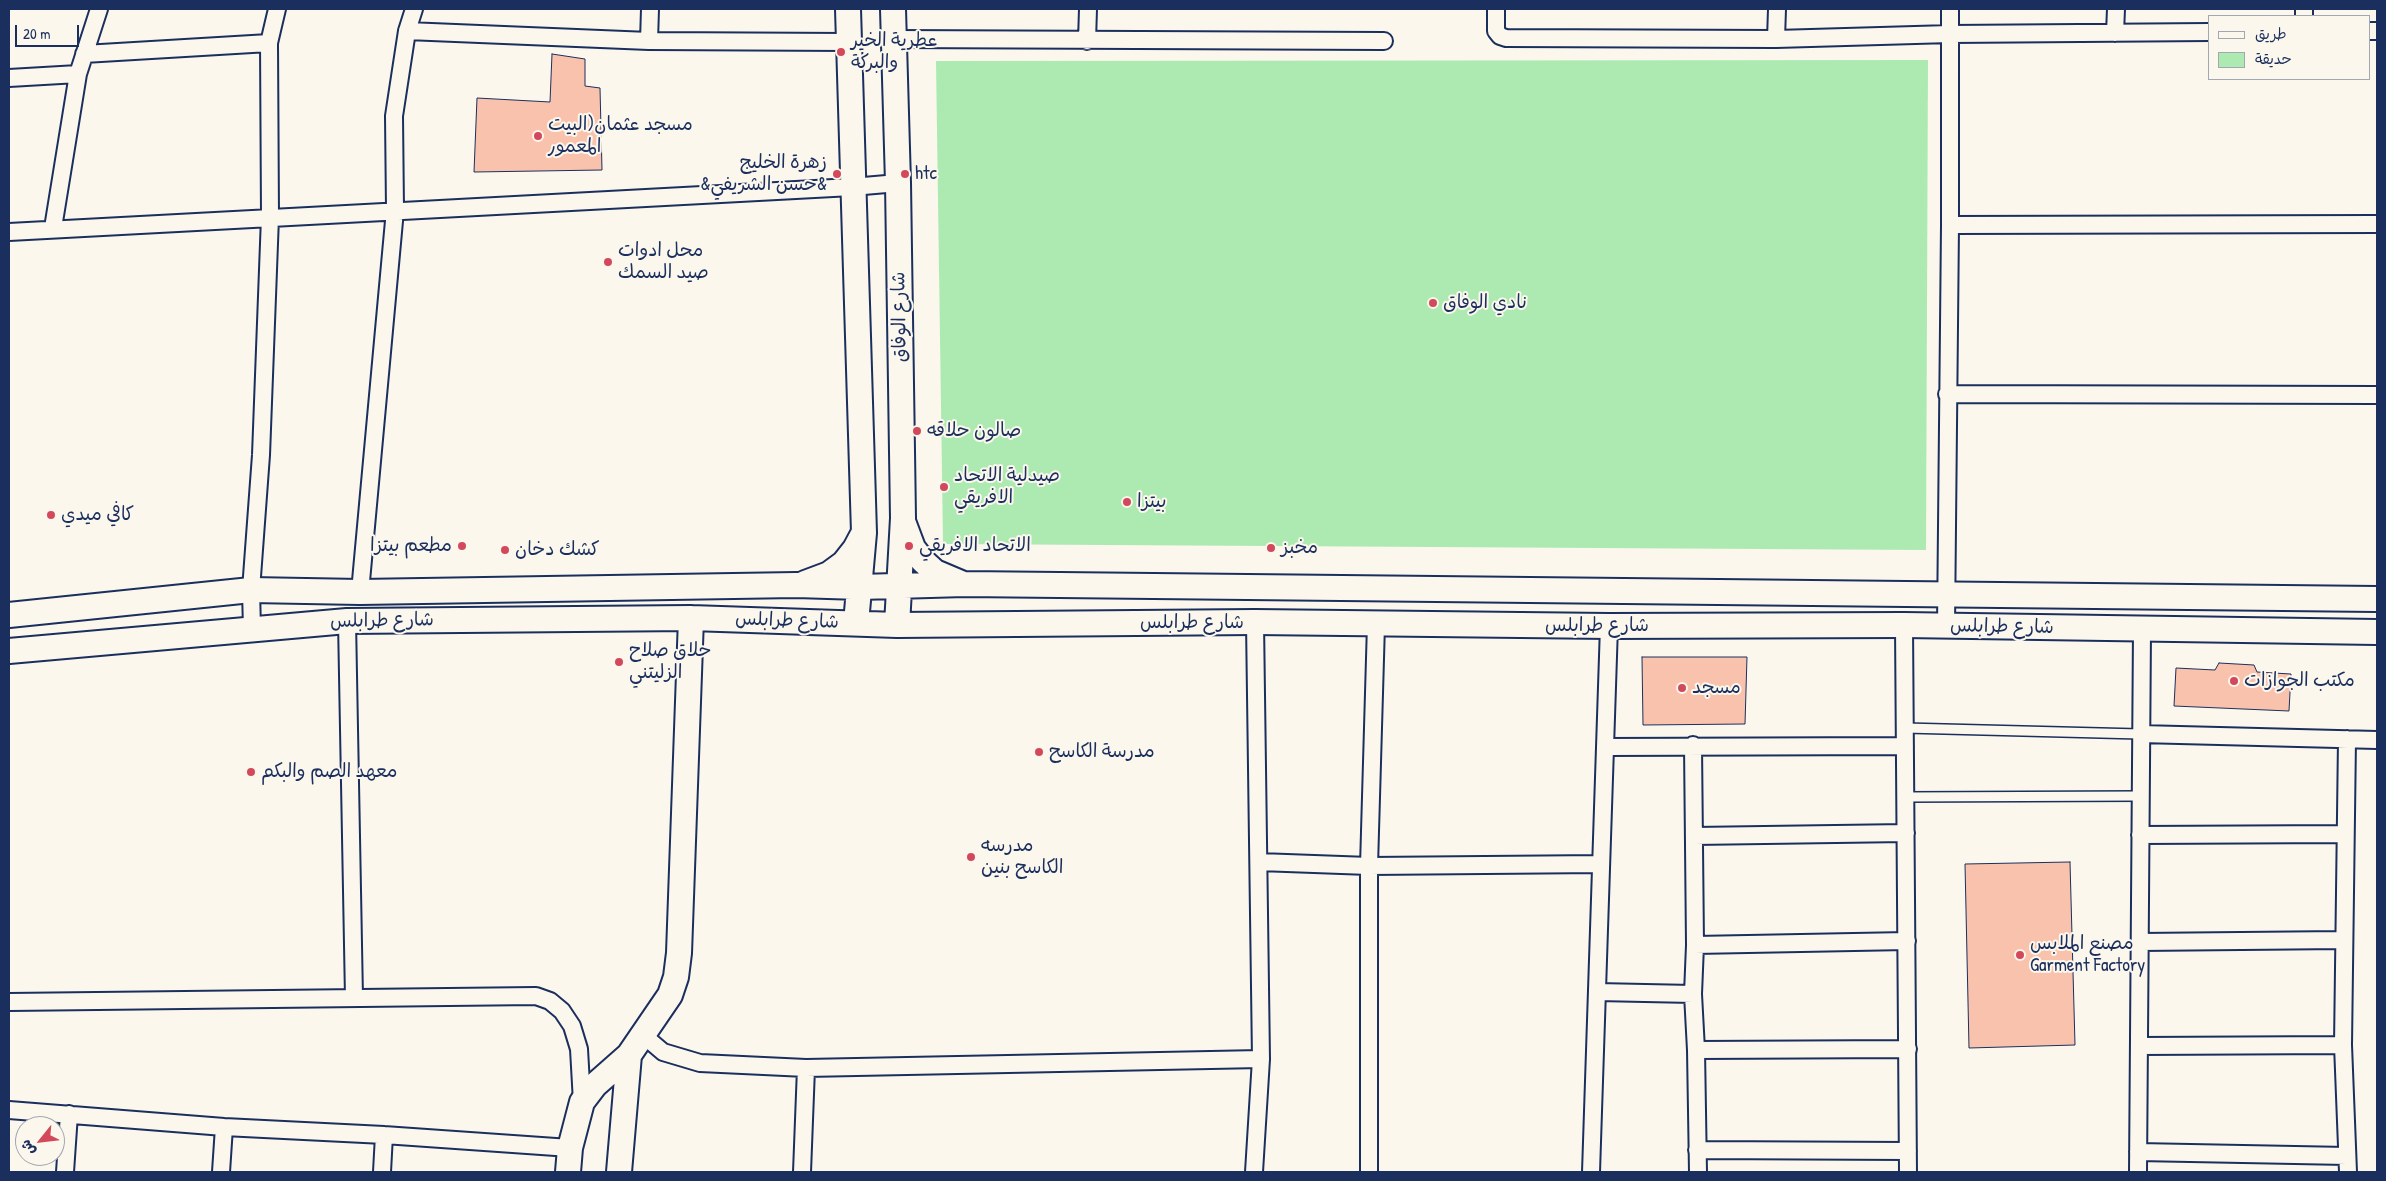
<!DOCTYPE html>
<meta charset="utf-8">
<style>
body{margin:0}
#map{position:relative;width:2386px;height:1181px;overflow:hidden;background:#fbf7ec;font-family:"Patrick Hand","Playpen Sans Arabic",sans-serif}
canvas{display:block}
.frame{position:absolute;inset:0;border:10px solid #1b2f5e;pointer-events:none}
.legend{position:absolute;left:2208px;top:15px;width:162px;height:65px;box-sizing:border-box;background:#fbf7ec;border:1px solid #a1a7b3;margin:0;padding:6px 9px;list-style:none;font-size:15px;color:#1b2f5e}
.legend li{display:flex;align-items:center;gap:10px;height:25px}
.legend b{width:25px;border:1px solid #a1a7b3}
.north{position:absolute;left:15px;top:1116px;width:50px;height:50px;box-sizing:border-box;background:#fbf7ec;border:1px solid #a1a7b3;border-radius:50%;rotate:241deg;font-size:14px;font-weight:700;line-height:20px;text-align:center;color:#1b2f5e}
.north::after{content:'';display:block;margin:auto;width:18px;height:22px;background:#d1495b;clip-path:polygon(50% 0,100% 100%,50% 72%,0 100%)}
.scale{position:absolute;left:15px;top:25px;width:64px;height:22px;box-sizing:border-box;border:2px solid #1b2f5e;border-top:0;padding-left:6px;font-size:15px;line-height:18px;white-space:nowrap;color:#1b2f5e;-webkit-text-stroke:4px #fbf7ec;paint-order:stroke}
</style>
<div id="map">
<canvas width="2386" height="1181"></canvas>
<div class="frame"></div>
<ul class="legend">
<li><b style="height:6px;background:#fbf7ec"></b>طريق</li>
<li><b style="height:14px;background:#aceab2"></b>حديقة</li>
</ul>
<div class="north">ش</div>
<div class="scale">20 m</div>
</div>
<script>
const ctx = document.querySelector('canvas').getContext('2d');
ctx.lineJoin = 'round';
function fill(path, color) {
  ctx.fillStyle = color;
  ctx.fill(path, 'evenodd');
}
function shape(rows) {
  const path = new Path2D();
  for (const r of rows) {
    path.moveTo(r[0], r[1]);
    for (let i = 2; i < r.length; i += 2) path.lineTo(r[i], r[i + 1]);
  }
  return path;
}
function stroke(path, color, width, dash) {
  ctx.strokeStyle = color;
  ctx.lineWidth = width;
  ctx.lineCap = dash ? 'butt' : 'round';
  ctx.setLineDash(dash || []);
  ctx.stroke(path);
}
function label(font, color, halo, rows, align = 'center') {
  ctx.font = font + ' "Patrick Hand","Playpen Sans Arabic",sans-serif';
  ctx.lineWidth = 4;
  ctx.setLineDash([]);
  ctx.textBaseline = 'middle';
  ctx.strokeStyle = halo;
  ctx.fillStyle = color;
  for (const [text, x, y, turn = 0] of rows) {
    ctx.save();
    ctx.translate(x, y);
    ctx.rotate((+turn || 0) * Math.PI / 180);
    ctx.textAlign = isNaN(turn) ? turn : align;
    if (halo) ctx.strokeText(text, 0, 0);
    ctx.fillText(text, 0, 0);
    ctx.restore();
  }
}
fill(shape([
 [1928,60,1926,550,943,544,936,61]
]), '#aceab2');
const building = shape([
 [552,54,585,59,585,86,600,88,602,170,474,172,477,98,550,102,552,54],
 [1642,657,1747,657,1745,724,1643,725,1642,657],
 [2219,663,2254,665,2257,672,2291,674,2289,711,2174,706,2176,668,2215,670,2219,663],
 [2070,862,2075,1045,1969,1048,1965,864,2070,862]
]);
fill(building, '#f9c2ac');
stroke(building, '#1b2f5e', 1);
const lane = shape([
 [1905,728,2140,734],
 [1906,797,2140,796]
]);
const street = shape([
 [1496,9,1496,31,1500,36,1506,38,1776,39,1950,34,2210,32],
 [2304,16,2304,9],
 [407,31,649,41,848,42],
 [2370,31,2377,31],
 [2115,33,2116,9],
 [893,39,1384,41],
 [1776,39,1777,9],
 [649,41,650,9],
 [1087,41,1088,9],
 [84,54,269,43],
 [9,78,78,74],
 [1950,225,2377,224],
 [53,228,78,74,99,9],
 [9,232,852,187,898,183],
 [1947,394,2377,395],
 [360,592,395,210,394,116,407,31,414,9],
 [347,621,354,998],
 [1904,625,1908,1172],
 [1946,626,1950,225,1950,9],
 [252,629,251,590,261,455,270,217,269,43,277,9],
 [2140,734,2377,740],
 [2347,739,2343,1045,2348,1172],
 [1693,745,1695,945,1693,994,1696,1050,1698,1172],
 [1605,747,1905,746],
 [2140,835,2345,834],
 [1694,836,1906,833],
 [1259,862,1369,866,1601,864],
 [2140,942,2342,940],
 [1695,945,1907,941],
 [1597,992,1693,994],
 [9,1002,536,996,550,1001,562,1011,572,1026,579,1049,582,1102],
 [643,1035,663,1052,700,1063,806,1068,1261,1059],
 [2139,1046,2343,1045],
 [1696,1050,1908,1049],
 [9,1110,224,1127,384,1135,570,1148],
 [1697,1150,1908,1151],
 [2138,1152,2347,1156],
 [65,1172,69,1114],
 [221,1172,224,1127],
 [382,1172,384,1135],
 [802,1172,806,1068],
 [1254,1172,1261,1059,1255,622],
 [1369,1172,1369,866,1376,624],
 [1591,1172,1609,626],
 [2138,1172,2142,630]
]);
const secondary = shape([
 [848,9,864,533,856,623],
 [893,9,898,183,903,518,897,625],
 [904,524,913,548,923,561,935,572,961,583],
 [805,583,829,574,844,563,855,549,863,534],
 [9,615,251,590,360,592,796,585,860,587,965,584,2377,599],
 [9,651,347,621,691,618,897,625,1255,622,1609,626,1904,625,2377,632],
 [568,1172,570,1148,582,1102,595,1085,629,1055,670,995,676,977,679,953,691,618],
 [619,1172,629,1055]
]);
stroke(lane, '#1b2f5e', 12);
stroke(street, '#1b2f5e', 20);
stroke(secondary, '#1b2f5e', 28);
stroke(lane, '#fbf7ec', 9);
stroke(street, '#fbf7ec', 16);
stroke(secondary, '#fbf7ec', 24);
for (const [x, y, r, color] of [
 [841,52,5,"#d1495b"],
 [538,136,5,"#d1495b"],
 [837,174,5,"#d1495b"],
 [905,174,5,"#d1495b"],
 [608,262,5,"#d1495b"],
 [1433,303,5,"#d1495b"],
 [917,431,5,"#d1495b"],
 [944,487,5,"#d1495b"],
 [1127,502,5,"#d1495b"],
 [51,515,5,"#d1495b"],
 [462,546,5,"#d1495b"],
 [909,546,5,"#d1495b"],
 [1271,548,5,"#d1495b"],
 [505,550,5,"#d1495b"],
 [619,662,5,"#d1495b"],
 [2234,681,5,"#d1495b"],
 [1682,688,5,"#d1495b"],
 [1039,752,5,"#d1495b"],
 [251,772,5,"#d1495b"],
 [971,857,5,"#d1495b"],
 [2020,955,5,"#d1495b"]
]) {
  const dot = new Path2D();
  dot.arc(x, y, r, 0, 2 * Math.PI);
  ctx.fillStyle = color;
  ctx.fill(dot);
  stroke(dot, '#fbf7ec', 2);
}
label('19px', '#1b2f5e', '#fbf7ec', [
 ["عطرية الخير",851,41],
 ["والبركة",851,63],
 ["مسجد عثمان(البيت",548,125],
 ["المعمور",548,147],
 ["زهرة الخليج",827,163,"right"],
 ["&حسن الشريفي&",827,185,"right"],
 ["htc",915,174],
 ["محل ادوات",618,251],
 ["صيد السمك",618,273],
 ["نادي الوفاق",1443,303],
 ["صالون حلاقه",927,431],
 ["صيدلية الاتحاد",954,476],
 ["الافريقي",954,498],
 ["بيتزا",1137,502],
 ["كافي ميدي",61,515],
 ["مطعم بيتزا",452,546,"right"],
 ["الاتحاد الافريقي",919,546],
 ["مخبز",1281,548],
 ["كشك دخان",515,550],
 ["حلاق صلاح",629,651],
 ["الزليتني",629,673],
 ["مكتب الجوازات",2244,681],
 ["مسجد",1692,688],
 ["مدرسة الكاسح",1049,752],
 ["معهد الصم والبكم",261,772],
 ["مدرسه",981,846],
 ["الكاسح بنين",981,868],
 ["مصنع الملابس",2030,944],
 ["Garment Factory",2030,966]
], 'left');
label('19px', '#1b2f5e', '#fbf7ec', [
 ["شارع الوفاق",900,317,-91],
 ["شارع طرابلس",382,621,-1],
 ["شارع طرابلس",787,621,2],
 ["شارع طرابلس",1192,623],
 ["شارع طرابلس",1597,626],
 ["شارع طرابلس",2002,627,1]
]);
</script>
